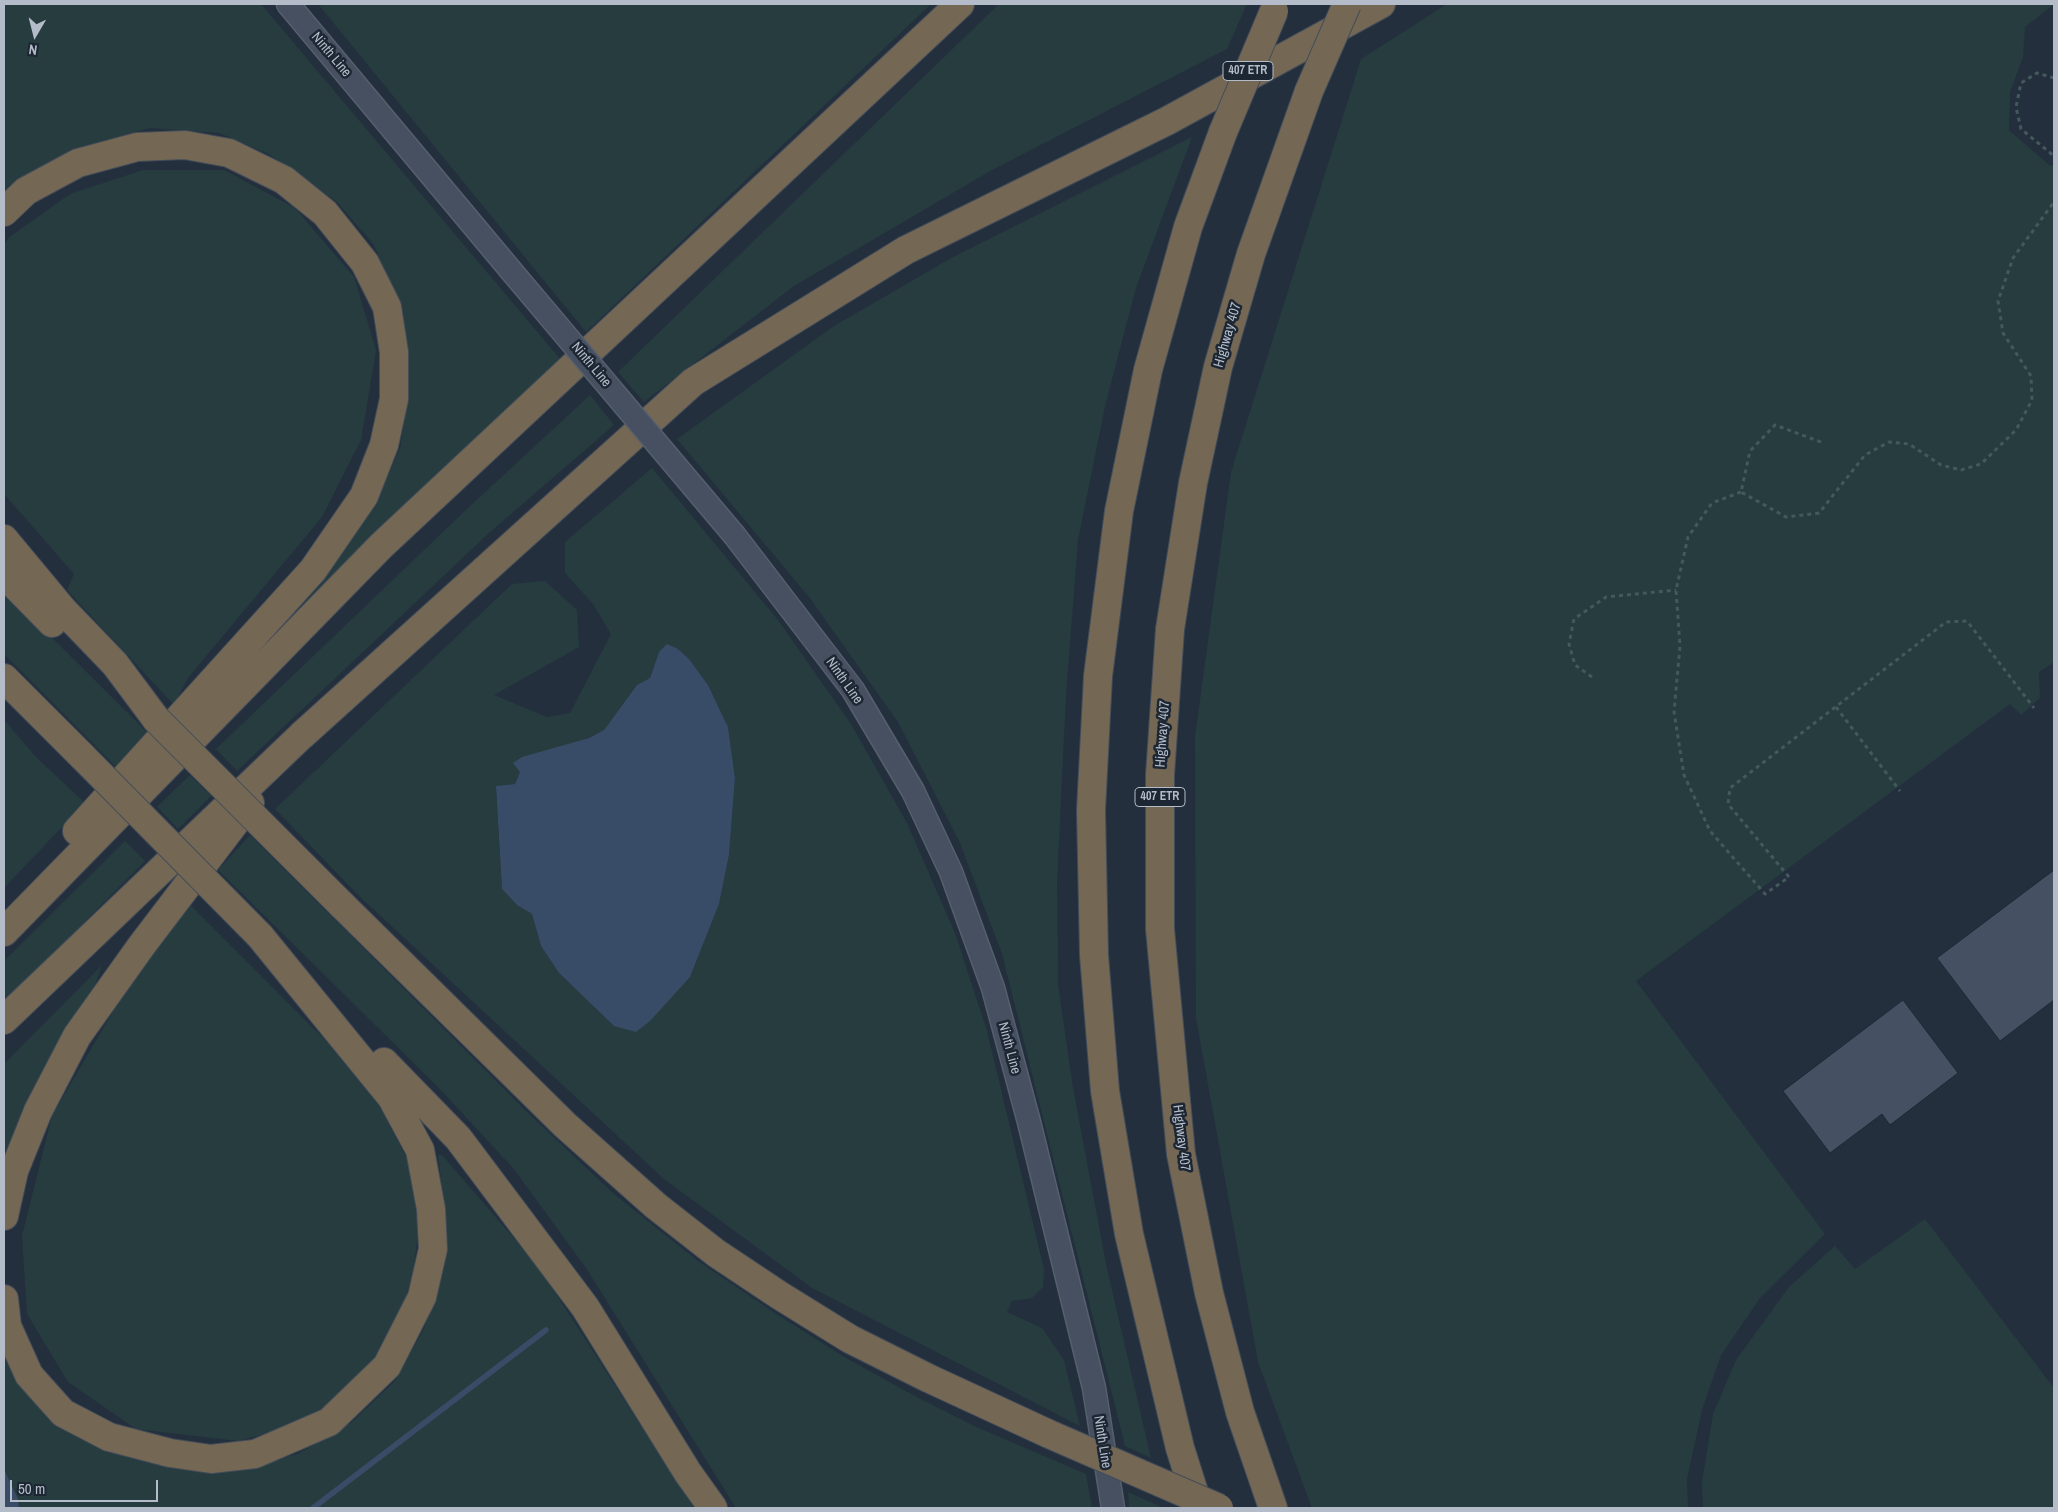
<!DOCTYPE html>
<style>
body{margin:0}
#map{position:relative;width:2058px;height:1512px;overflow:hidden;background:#242f3e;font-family:"Archivo Narrow",sans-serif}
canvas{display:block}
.frame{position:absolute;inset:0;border:5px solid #b4bcc9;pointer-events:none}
.north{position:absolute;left:10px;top:10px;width:50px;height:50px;-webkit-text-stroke:4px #1d2633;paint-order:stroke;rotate:188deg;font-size:14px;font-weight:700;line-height:20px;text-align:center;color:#b4bcc9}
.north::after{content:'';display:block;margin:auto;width:18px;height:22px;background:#b4bcc9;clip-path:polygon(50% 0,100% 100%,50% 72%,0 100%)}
.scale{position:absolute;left:10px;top:1480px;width:148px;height:22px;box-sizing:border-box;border:2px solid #b4bcc9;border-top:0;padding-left:6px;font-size:15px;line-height:18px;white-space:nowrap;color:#b4bcc9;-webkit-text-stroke:4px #1d2633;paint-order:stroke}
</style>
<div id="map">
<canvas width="2058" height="1512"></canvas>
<div class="frame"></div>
<div class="north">N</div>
<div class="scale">50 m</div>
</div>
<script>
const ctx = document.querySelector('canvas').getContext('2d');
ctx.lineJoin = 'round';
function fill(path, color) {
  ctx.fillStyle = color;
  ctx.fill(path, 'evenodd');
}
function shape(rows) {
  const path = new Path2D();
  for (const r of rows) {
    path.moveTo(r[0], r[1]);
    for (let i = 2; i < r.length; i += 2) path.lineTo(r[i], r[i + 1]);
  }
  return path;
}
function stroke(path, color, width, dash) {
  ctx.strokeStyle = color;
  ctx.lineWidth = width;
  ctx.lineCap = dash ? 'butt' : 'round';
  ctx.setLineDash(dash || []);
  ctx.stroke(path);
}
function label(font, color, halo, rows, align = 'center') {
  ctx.font = font + ' "Archivo Narrow",sans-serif';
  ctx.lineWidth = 5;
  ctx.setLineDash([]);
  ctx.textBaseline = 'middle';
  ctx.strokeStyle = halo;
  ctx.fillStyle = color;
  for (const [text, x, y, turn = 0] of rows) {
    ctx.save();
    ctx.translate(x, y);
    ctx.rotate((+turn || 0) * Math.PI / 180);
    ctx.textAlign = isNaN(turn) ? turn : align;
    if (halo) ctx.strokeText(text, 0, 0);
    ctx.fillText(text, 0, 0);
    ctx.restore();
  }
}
fill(shape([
 [4,4,261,4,561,360,270,642,265,638,333,562,371,511,400,449,409,391,402,313,374,245,337,202,269,154,219,133,150,128,106,140,49,164,4,196],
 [318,4,931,4,586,332],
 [999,4,1247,4,1227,49,992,170,794,286,644,402,618,372],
 [1447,4,2054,4,2025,27,2023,57,2010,92,2009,130,2049,165,2054,166,2054,662,2039,672,2040,698,2021,715,2010,704,1636,981,1825,1234,1760,1298,1721,1355,1702,1410,1687,1479,1688,1508,1312,1508,1258,1362,1196,1018,1195,737,1231,472,1361,59],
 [1192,137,1136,288,1106,402,1078,540,1066,695,1057,882,1058,984,1073,1088,1106,1264,1151,1458,1125,1446,1002,954,960,843,898,722,809,597,677,439,834,326,953,257],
 [143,170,224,170,295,208,354,277,376,350,361,440,322,517,188,678,174,705,67,590,74,574,4,494,4,246,8,238,70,194],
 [590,395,614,425,489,533,237,771,216,749,468,508],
 [652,468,778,620,851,724,907,823,955,933,987,1031,1044,1269,1043,1287,1032,1298,1012,1301,1007,1312,1042,1328,1064,1360,1080,1426,812,1288,664,1179,358,895,275,809,512,584,545,581,577,610,579,647,494,695,547,717,570,713,611,634,593,604,565,573,565,542],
 [678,649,689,659,708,685,728,727,735,778,729,855,719,904,690,977,614,1026,559,973,541,946,532,914,517,905,502,889,496,786,515,784,520,772,604,730,637,685,650,678,659,652],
 [4,590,149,734,117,768,4,654],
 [4,720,37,758,85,803,4,888],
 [190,775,211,796,178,829,157,807],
 [250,835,527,1112,614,1194,698,1261,778,1315,846,1358,911,1394,974,1426,1086,1474,1092,1508,736,1508,586,1268,513,1168,438,1087,218,870],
 [125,841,145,861,4,1003,4,961],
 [189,904,326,1041,382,1110,411,1167,419,1220,414,1268,400,1318,373,1366,334,1401,291,1427,238,1441,136,1429,68,1382,27,1314,22,1236,52,1116,119,1001],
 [102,965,91,996,33,1089,4,1171,4,1064],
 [438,1155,442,1155,538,1266,694,1508,19,1508,18,1499,4,1469,4,1344,63,1423,114,1453,175,1469,236,1470,298,1454,352,1422,395,1381,424,1329,443,1271,446,1218],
 [1925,1219,2054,1388,2054,1508,1703,1508,1702,1482,1713,1414,1736,1360,1789,1287,1835,1246,1855,1269],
 [1128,1492,1159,1506,1160,1508,1129,1508]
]), '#263c3f');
fill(shape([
 [667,644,678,649,689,659,708,685,728,727,735,778,729,855,719,904,690,977,650,1021,636,1032,614,1026,559,973,541,946,532,914,517,905,502,889,496,786,515,784,520,772,513,763,522,757,589,738,604,730,637,685,650,678,659,652],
 [4,1469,18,1499,19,1508,4,1508]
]), '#394c67');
stroke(shape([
 [313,1508,546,1330]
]), '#394c67', 5.5);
const building = shape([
 [2054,870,2054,1000,2000,1041,1937,958,2054,870],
 [1903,1000,1958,1073,1890,1125,1882,1114,1830,1153,1783,1091,1903,1000]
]);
fill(building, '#455162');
stroke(building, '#1f2835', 1);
const secondary = shape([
 [288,4,513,273],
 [735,536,853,690,913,791,951,872,993,988,1029,1122,1094,1388,1113,1508]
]);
const highway = shape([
 [4,212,26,191,78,163,137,147,185,145,229,153,284,180,325,213,365,263,387,307,394,352,394,399,384,445,364,496,313,570,77,831],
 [4,539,63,610,115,664,156,719],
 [4,574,52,623],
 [4,678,83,757],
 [342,905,565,1125,656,1206,716,1253,779,1295,850,1339,928,1378,1049,1434],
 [4,932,381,546,960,4],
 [4,1020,301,736,693,382,906,250,1167,121,1381,4],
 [384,1062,458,1138,585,1307,688,1473,713,1508],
 [4,1216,14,1171,38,1111,77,1036,142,945,250,803],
 [4,1299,7,1326,29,1375,63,1413,109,1437,170,1453,211,1459,255,1454,329,1422,387,1366,422,1297,433,1249,431,1209,420,1150,392,1098,260,936],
 [1199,1508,1180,1448,1129,1234,1105,1091,1094,955,1091,810,1098,676,1119,511,1148,370,1188,227,1223,132],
 [1273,1508,1240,1412,1209,1293,1181,1154,1160,929,1160,775,1170,629,1193,483,1218,367,1251,254,1309,91]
]);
stroke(secondary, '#565f6c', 25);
stroke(highway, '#434c59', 30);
stroke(shape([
 [2054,78,2037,73,2021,83,2016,107,2021,129,2054,156],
 [1821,442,1775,425,1750,451,1741,492,1786,517,1819,513,1865,455,1889,442,1909,444,1941,465,1961,470,1981,464,2016,430,2032,400,2031,376,2003,333,1998,301,2013,258,2054,202],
 [1741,492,1712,503,1688,537,1676,590,1680,646,1674,712,1684,775,1710,831,1765,894,1789,877,1728,804,1730,788,1946,622,1967,621,2034,708],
 [1592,677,1575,665,1569,644,1574,619,1606,597,1676,590],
 [1836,707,1900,791]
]), '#44595c', 3, [4, 4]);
stroke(secondary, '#465061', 22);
stroke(highway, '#746855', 28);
const secondaryBridge = shape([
 [513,273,735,536]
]);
const highwayBridge = shape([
 [1309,91,1347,4],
 [1223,132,1274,11],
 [156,719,342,905],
 [83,757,260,936],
 [1049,1434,1219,1508]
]);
stroke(secondaryBridge, '#565f6c', 25, []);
stroke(highwayBridge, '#434c59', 30, []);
stroke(secondaryBridge, '#465061', 22);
stroke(highwayBridge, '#746855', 28);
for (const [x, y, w] of [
 [1248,71,50],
 [1160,797,50]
]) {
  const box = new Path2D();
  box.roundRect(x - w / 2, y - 9.5, w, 19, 4);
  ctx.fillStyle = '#1d2633';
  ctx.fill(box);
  stroke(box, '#b4bcc9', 1);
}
label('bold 12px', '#b4bcc9', null, [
 ["407 ETR",1248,71],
 ["407 ETR",1160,797]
]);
label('14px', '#b4bcc9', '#1d2633', [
 ["Ninth Line",331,55,50],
 ["Highway 407",1228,335,-74],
 ["Ninth Line",591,365,50],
 ["Ninth Line",844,681,55],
 ["Highway 407",1163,734,-86],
 ["Ninth Line",1009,1048,75],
 ["Highway 407",1181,1138,83],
 ["Ninth Line",1102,1442,81]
]);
</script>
